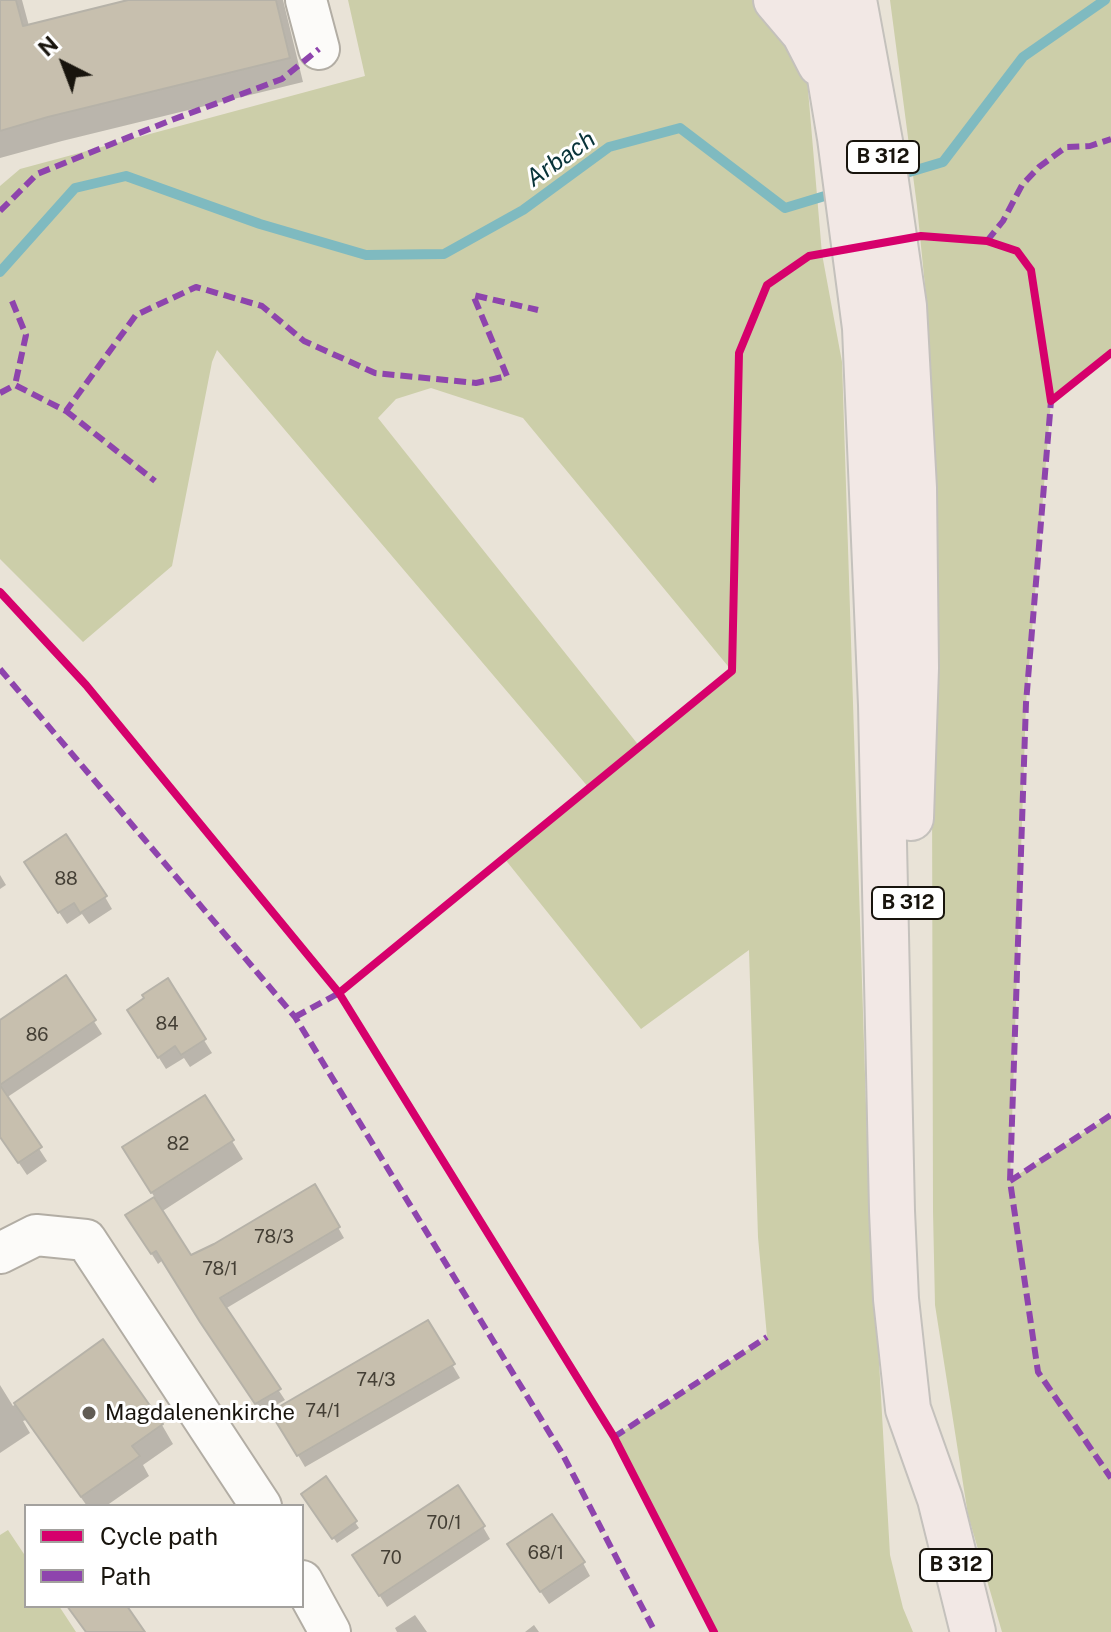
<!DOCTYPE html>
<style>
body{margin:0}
#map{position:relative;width:1111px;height:1632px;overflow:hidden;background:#e9e3d7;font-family:"Public Sans",sans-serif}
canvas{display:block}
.legend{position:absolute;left:24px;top:1504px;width:280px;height:104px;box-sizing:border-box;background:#fff;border:2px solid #a3a19e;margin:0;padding:10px 14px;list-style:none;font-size:24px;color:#18140d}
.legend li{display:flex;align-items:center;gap:16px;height:40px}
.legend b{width:40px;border:2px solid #a3a19e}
.north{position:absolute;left:24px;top:24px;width:80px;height:80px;-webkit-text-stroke:6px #fff;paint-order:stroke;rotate:318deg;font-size:22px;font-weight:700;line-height:32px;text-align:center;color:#18140d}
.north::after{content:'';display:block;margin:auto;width:28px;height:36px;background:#18140d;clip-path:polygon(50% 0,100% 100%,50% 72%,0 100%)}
</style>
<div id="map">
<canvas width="1111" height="1632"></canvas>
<ul class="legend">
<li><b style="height:10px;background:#d6006c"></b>Cycle path</li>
<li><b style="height:10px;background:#8e44ad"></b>Path</li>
</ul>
<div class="north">N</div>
</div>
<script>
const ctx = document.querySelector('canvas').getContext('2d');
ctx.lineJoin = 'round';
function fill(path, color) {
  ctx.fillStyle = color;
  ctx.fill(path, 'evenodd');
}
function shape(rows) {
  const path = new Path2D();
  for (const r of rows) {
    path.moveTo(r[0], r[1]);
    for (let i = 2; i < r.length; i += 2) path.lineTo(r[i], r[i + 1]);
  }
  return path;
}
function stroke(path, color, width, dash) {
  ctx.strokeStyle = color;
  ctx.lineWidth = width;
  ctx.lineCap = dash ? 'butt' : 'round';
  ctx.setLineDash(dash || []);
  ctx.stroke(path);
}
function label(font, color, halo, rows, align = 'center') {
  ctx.font = font + ' "Public Sans",sans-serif';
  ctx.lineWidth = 6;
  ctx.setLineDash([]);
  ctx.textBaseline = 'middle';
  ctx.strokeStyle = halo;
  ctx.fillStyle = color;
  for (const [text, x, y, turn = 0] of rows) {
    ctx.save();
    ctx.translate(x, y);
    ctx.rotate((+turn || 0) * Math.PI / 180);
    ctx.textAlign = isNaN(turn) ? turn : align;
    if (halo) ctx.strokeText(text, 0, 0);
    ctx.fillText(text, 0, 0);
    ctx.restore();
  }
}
fill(shape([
 [348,0,752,0,781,24,807,78,822,254,842,362,868,1168,890,1555,903,1608,913,1632,711,1632,614,1437,767,1337,758,1237,749,950,641,1029,504,858,589,788,217,350,212,362,172,566,83,642,0,559,0,186,20,169,365,76],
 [431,388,523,418,732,671,640,747,378,418,396,399],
 [890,0,1111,0,1111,353,1051,401,1026,703,1010,1180,1111,1115,1111,1632,1002,1632,968,1515,935,1305,933,1211,932,783,938,575,926,296,917,206],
 [8,1530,26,1557,26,1606,59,1606,76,1632,0,1632,0,1535]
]), '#cccea9');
fill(shape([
 [0,0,22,0,29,26,136,0,283,0,303,82,62,141,0,158],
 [0,875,6,885,0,889],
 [34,875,105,897,112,909,89,924,82,914,67,924],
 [66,978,102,1034,6,1098,47,1161,27,1175,0,1135,0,1022],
 [167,981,212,1053,190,1067,184,1058,166,1069,137,1023,147,999],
 [232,1141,243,1159,161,1212,190,1257,215,1245,315,1187,344,1238,225,1309,285,1400,262,1413,209,1333,163,1260,158,1264,128,1216,155,1198,136,1167],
 [427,1322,460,1378,305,1467,273,1413],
 [102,1342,162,1425,173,1444,143,1465,149,1476,106,1506,87,1506,26,1420,23,1421,30,1433,0,1453,0,1385,13,1406],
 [325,1479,359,1528,337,1543,307,1500],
 [483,1527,490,1539,387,1607,362,1568],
 [517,1557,583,1563,590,1576,549,1604],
 [415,1615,427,1632,397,1632,395,1628],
 [534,1625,539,1632,525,1632]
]), '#0003');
stroke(shape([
 [896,176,943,162,1023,57,1105,0],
 [0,272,75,188,126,176,260,224,366,255,444,254,523,210,609,147,680,128,785,208,838,192]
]), '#7fbac0', 10);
const building = shape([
 [0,0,16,0,23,26,128,0,276,0,290,58,48,117,0,131,0,0],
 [66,834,107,896,80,913,74,903,58,913,24,862,66,834],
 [66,975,96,1020,0,1085,0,1020,66,975],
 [168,978,206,1039,181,1055,175,1046,158,1058,127,1010,144,998,142,995,168,978],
 [0,1085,42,1147,18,1163,0,1137,0,1085],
 [205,1095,234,1140,151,1193,122,1147,205,1095],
 [315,1184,340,1227,220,1298,281,1389,255,1404,200,1322,156,1251,151,1254,125,1215,154,1197,191,1255,214,1244,315,1184],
 [428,1320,455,1364,297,1456,270,1412,428,1320],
 [103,1339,163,1424,132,1446,140,1456,81,1497,14,1403,103,1339],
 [326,1476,357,1521,332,1539,301,1494,326,1476],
 [458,1485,485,1526,379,1596,352,1555,458,1485],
 [552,1514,585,1562,540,1592,507,1544,552,1514],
 [67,1606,127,1606,145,1632,86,1632,67,1606]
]);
fill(building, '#c7bfae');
stroke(building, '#b6b2a8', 2);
const street = shape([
 [306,0,319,49],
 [0,1253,36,1235,86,1240,261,1506],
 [302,1581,330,1632]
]);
const primary = shape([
 [776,0,804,33,820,64],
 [817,0,840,138,865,328,881,705,892,1211,896,1299,908,1409,940,1499,973,1632],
 [854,0,881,147,904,306,914,488,916,668,911,818]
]);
stroke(street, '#b2ada4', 44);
stroke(primary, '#c4c1bc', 48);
stroke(street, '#fcfbf9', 40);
stroke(primary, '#f2e8e5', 44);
stroke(shape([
 [0,211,37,174,169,121,282,79,319,49],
 [987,241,1003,221,1022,185,1039,167,1066,147,1090,146,1111,139],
 [12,301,26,335,15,385],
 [0,393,15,385,66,411,136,315,196,287,262,306,304,341,375,373,476,383,507,376,473,295,538,310],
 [1055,398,1051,401,1026,703,1010,1181,1038,1372,1111,1478],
 [66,411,155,481],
 [0,669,295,1017,563,1455,655,1632],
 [295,1017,339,993],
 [1010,1181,1111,1115],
 [614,1437,767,1337]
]), '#8e44ad', 6, [12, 6]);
stroke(shape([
 [0,592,86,685,339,993,614,1437,714,1632],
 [339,993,732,671,739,353,767,285,809,256,921,236,987,241,1017,251,1031,270,1051,401,1111,353]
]), '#d6006c', 8);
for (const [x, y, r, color] of [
 [89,1413,8,"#615c54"]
]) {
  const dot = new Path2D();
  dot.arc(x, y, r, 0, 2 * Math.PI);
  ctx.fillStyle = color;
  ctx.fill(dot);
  stroke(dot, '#fff', 3);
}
label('18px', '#443f35', null, [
 ["88",66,879],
 ["84",167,1024],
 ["86",37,1035],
 ["82",178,1144],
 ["78/3",274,1237],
 ["78/1",220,1269],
 ["74/3",376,1380],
 ["74/1",323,1411],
 ["70/1",444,1523],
 ["68/1",546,1553],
 ["70",391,1558]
]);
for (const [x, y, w] of [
 [883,157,72],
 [908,903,72],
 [956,1565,72]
]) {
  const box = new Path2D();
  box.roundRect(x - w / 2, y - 16, w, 32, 6);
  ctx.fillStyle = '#fff';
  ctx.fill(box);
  stroke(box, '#18140d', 2);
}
label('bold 20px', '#18140d', null, [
 ["B 312",883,157],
 ["B 312",908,903],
 ["B 312",956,1565]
]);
label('22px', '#18140d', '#fff', [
 ["Magdalenenkirche",105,1413]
], 'left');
label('italic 24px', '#073238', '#fff', [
 ["Arbach",561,159,-35]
]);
</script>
